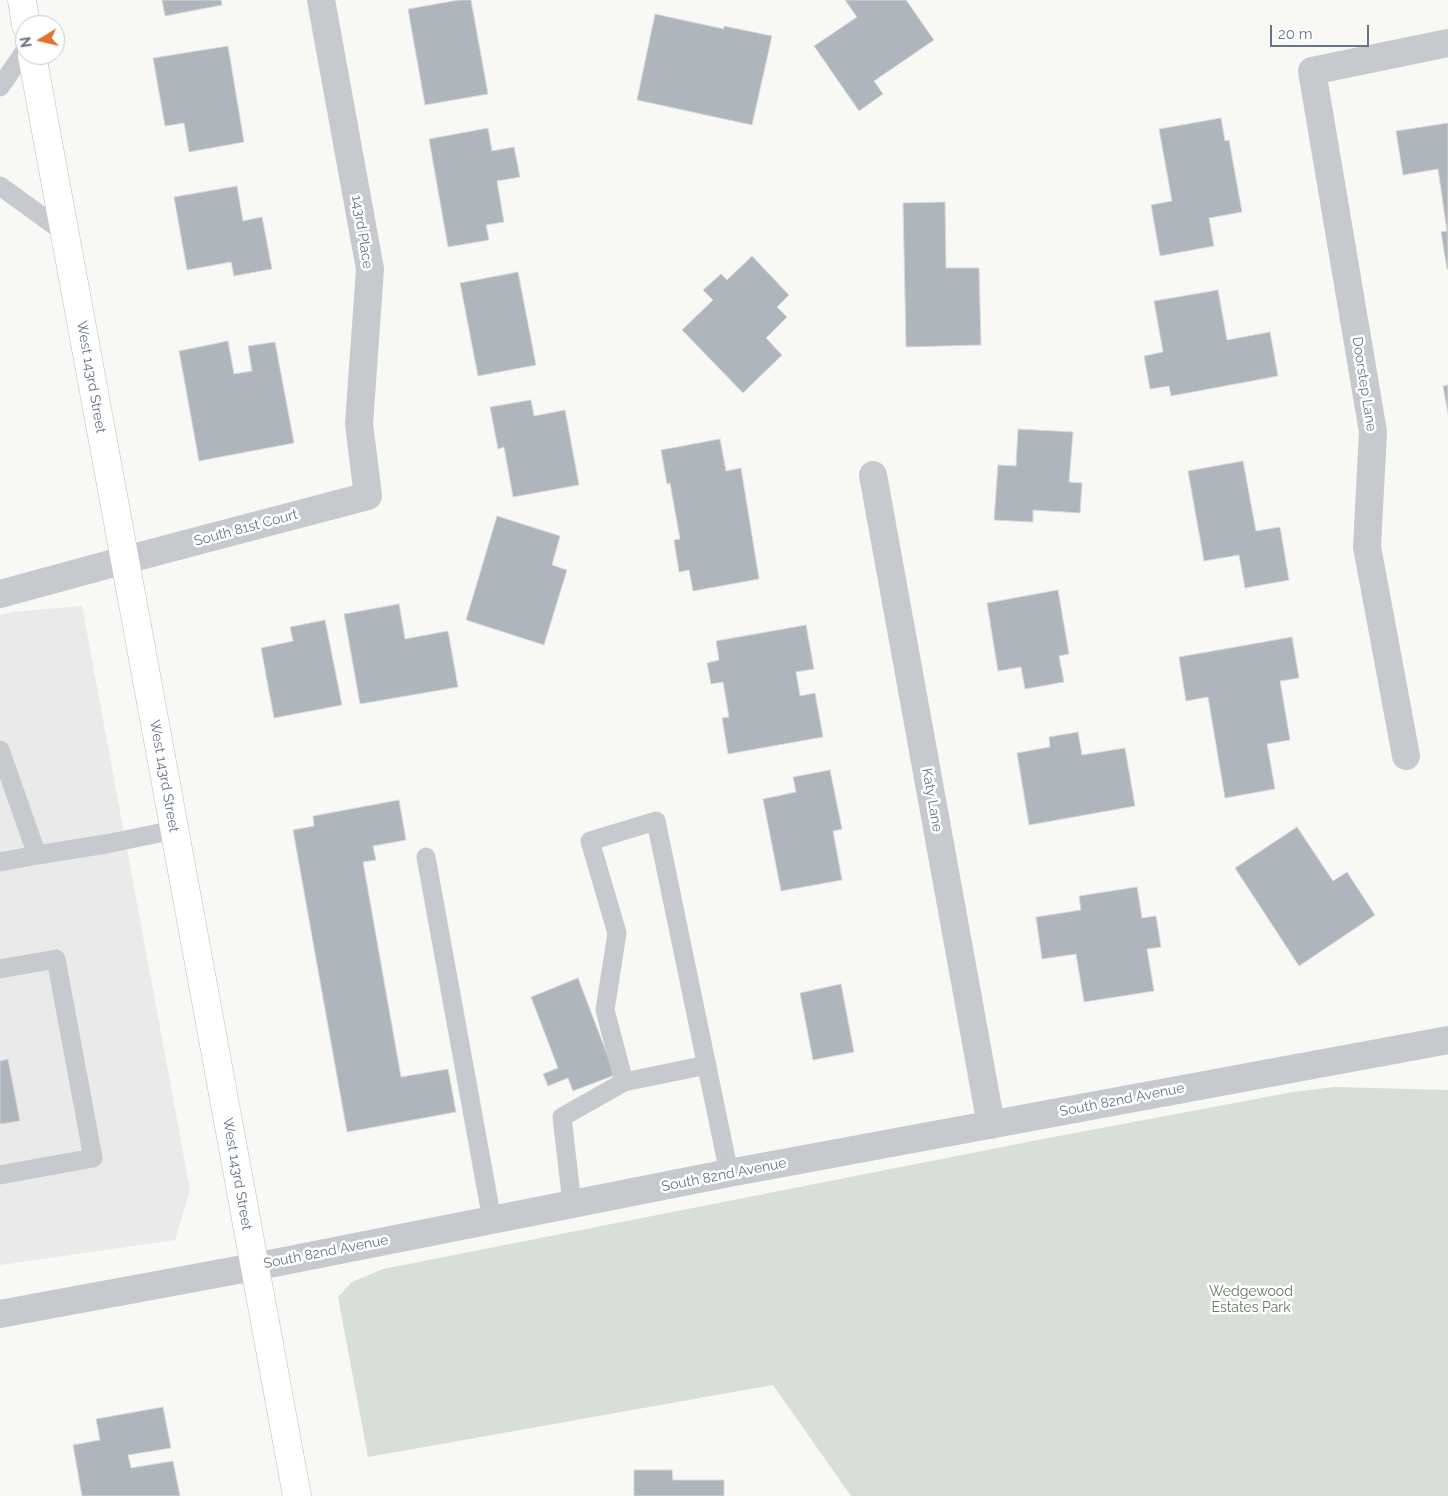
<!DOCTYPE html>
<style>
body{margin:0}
#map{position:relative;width:1448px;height:1496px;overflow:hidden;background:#f8f8f5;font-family:Raleway,sans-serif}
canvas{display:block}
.north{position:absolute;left:15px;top:15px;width:50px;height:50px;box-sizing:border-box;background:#fff;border:1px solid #c2c7cf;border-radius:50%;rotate:261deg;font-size:14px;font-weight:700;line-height:20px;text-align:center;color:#677486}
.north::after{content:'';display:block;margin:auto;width:18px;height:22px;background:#e4722a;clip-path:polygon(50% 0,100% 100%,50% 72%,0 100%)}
.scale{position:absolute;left:1270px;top:25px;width:99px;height:22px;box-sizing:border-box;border:2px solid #677486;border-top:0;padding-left:6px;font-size:15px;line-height:18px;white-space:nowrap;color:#677486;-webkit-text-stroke:4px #fff;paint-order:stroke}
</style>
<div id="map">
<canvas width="1448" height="1496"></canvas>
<div class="north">N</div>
<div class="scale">20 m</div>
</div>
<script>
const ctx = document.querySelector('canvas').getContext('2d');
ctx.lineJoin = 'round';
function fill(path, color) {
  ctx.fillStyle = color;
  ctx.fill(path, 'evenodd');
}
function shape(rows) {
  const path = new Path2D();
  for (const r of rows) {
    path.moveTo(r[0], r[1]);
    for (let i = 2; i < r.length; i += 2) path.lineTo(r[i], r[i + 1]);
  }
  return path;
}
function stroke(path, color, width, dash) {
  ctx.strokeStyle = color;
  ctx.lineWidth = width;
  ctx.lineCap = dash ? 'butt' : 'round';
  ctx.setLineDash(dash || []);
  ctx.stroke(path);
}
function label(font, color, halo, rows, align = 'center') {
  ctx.font = font + ' Raleway,sans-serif';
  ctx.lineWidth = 5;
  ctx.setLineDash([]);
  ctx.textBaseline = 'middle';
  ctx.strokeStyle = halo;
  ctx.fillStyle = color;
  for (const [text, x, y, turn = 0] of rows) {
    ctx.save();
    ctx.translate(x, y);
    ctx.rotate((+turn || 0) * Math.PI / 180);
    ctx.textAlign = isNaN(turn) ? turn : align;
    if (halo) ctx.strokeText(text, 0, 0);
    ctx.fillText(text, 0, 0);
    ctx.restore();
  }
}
fill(shape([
 [82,606,190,1190,175,1240,0,1265,0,615,13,612]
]), '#e9eae9');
fill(shape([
 [1334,1087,1448,1090,1448,1496,851,1496,773,1385,368,1457,338,1297,352,1282,383,1269,1043,1139,1293,1092]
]), '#d8dfd6');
const building = shape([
 [162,0,221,0,222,5,165,16,162,0],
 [459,0,471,0,488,94,425,105,408,9,459,0],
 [845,0,906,0,934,40,874,81,883,94,859,111,814,46,857,17,845,0],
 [655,14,724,29,724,26,772,36,752,125,637,100,655,14],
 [228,46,244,142,189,152,184,123,165,126,153,58,228,46],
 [1221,118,1225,141,1229,140,1242,212,1209,218,1214,246,1160,256,1151,205,1172,201,1159,129,1221,118],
 [1448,123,1448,269,1447,269,1441,232,1447,231,1438,169,1403,175,1396,131,1448,123],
 [488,128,492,151,514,147,520,177,497,181,504,222,486,225,489,240,448,247,429,139,488,128],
 [237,186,243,221,262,217,272,269,234,276,231,262,187,270,174,197,237,186],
 [945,202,946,268,979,268,981,345,906,347,903,203,945,202],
 [752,256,789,295,777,307,787,317,766,338,782,355,743,393,682,330,713,300,703,290,721,274,727,280,752,256],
 [518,272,536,365,478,376,460,283,518,272],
 [1218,290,1227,340,1270,332,1278,376,1171,396,1169,386,1150,389,1144,356,1163,352,1154,301,1218,290],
 [228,341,234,374,252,371,248,346,275,342,294,443,199,461,179,351,228,341],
 [1448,385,1448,413,1443,386,1448,385],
 [531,400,534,416,565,410,579,485,513,497,504,447,498,449,490,407,531,400],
 [1018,429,1073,432,1069,482,1082,483,1080,513,1033,510,1033,522,994,520,998,465,1016,466,1018,429],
 [720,439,726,471,741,468,759,579,693,591,689,570,679,572,674,540,680,539,670,483,667,484,661,450,720,439],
 [1243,461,1256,531,1280,527,1289,580,1245,588,1239,555,1204,561,1188,471,1243,461],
 [497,516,560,536,552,565,567,570,544,645,466,620,497,516],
 [1058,590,1069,654,1059,656,1064,682,1025,689,1021,667,998,671,987,603,1058,590],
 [399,604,405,639,448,631,458,687,360,704,344,614,399,604],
 [325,620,342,705,274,718,261,648,293,641,290,627,325,620],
 [806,625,814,669,796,672,800,696,815,693,823,737,728,754,722,718,729,717,723,682,711,684,707,663,719,660,716,641,806,625],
 [1292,637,1299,678,1280,681,1290,740,1267,744,1275,789,1225,798,1208,697,1186,701,1179,657,1292,637],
 [1078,732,1082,755,1125,748,1135,806,1029,825,1017,753,1050,747,1049,737,1078,732],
 [830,770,842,829,833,831,842,880,781,891,763,799,796,792,793,777,830,770],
 [399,800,406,840,373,846,376,860,363,862,401,1077,448,1069,456,1112,347,1132,293,830,314,826,313,816,399,800],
 [1297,827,1333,881,1347,872,1375,915,1299,966,1235,868,1297,827],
 [1137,887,1142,918,1156,916,1161,947,1147,949,1154,991,1084,1002,1076,954,1042,959,1036,917,1081,910,1079,896,1137,887],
 [578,978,615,1075,573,1091,568,1078,548,1086,543,1074,558,1068,531,997,578,978],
 [841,984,854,1052,813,1060,800,993,841,984],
 [8,1059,20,1121,0,1124,0,1061,8,1059],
 [163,1407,171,1448,128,1455,131,1468,173,1461,180,1496,82,1496,73,1445,100,1440,96,1419,163,1407],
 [634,1470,672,1470,673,1480,724,1480,724,1496,634,1496,634,1470]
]);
fill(building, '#aeb5bc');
stroke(building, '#d9dad8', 1);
const secondary = shape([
 [22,0,26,25],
 [32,55,297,1496]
]);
stroke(secondary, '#b8bcc2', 29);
stroke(shape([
 [0,87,25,51],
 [0,186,65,233],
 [0,750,37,855,106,844,174,830],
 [426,857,492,1220],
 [0,862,37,855],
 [0,969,56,959,93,1158,0,1175],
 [624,1082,707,1065],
 [572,1204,562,1117,624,1082,605,1010,617,933,590,841,656,821,729,1173]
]), '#c6c9cd', 19);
stroke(shape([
 [873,475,991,1125],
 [0,594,125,560,368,496,359,424,370,269,321,0],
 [1406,756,1367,547,1373,432,1312,71,1448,43],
 [0,1314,254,1267,729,1173,1448,1040]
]), '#c6c9cd', 28);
stroke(secondary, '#fff', 28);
label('14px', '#677486', '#fff', [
 ["143rd Place",362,232,81],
 ["West 143rd Street",91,377,80],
 ["Doorstep Lane",1364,384,81],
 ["South 81st Court",246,528,-15],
 ["West 143rd Street",164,776,80],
 ["Katy Lane",932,800,80],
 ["South 82nd Avenue",1122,1100,-11],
 ["West 143rd Street",237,1174,80],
 ["South 82nd Avenue",724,1175,-11],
 ["South 82nd Avenue",326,1252,-11]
]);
label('14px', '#637862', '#fff', [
 ["Wedgewood",1251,1292],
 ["Estates Park",1251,1308]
]);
</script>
